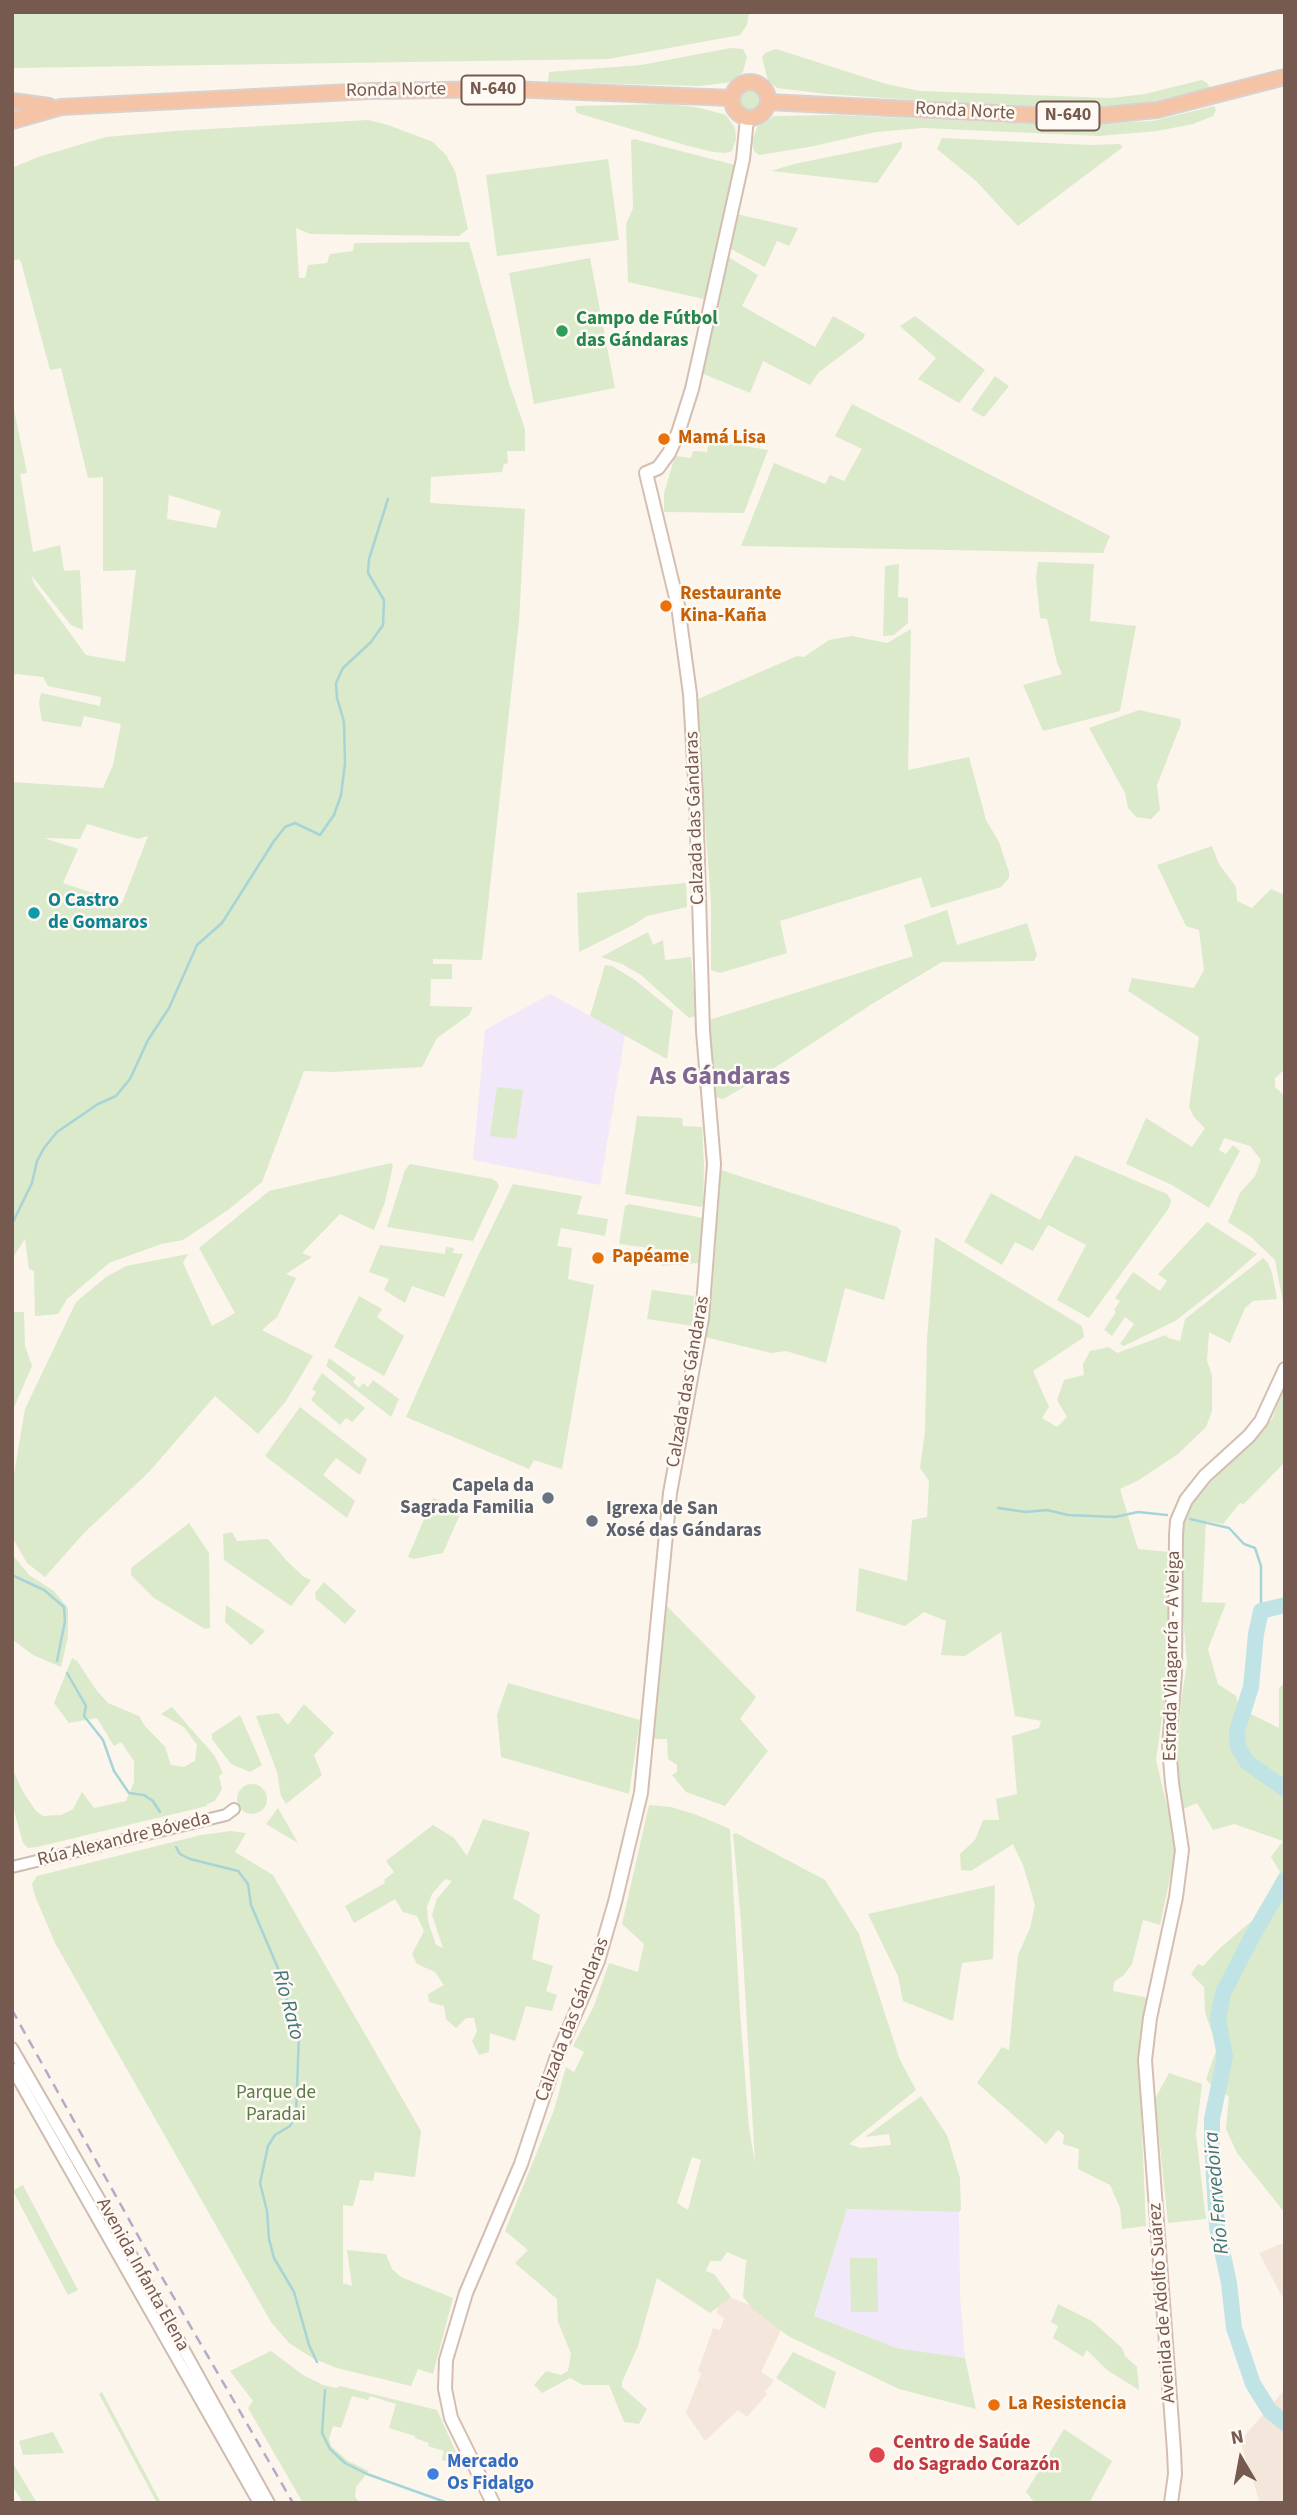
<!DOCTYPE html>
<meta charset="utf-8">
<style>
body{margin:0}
#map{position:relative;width:1297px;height:2515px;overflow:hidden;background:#fcf5ec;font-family:"Source Sans 3",sans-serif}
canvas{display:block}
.frame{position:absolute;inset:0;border:14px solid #775a4f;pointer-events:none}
.north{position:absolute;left:1206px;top:2424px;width:70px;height:70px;-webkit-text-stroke:5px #fef9f3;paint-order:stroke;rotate:350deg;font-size:19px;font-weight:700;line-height:28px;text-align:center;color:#775a4f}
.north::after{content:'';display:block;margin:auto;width:24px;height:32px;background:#775a4f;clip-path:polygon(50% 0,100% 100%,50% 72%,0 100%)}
</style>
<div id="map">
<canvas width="1297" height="2515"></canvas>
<div class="frame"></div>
<div class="north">N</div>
</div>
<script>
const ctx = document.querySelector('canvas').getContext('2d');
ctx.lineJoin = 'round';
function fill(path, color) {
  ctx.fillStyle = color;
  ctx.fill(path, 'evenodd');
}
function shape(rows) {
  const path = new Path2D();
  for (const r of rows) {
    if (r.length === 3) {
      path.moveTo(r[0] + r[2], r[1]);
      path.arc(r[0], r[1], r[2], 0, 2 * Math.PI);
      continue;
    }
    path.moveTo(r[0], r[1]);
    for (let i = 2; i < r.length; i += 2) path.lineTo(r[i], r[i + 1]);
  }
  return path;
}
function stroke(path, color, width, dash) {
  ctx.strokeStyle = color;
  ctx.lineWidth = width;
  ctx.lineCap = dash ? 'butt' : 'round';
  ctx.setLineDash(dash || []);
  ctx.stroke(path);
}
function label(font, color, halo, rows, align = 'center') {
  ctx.font = font + ' "Source Sans 3",sans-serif';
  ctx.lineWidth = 5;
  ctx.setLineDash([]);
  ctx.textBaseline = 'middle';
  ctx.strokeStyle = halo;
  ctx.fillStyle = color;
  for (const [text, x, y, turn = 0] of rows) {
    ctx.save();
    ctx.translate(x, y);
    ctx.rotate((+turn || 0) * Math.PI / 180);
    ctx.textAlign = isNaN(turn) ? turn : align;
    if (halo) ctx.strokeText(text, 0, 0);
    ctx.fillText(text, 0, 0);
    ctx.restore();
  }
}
fill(shape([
 [1285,2242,1285,2302,1259,2253],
 [723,2295,755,2307,784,2324,761,2372,774,2380,765,2392,767,2394,747,2417,738,2410,705,2441,686,2413,701,2374,698,2371,713,2328,720,2330,724,2318,716,2313],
 [1285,2389,1285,2503,1260,2503,1240,2441]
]), '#f4e6da');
fill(shape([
 [550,994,625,1035,600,1185,473,1160,485,1030],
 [847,2209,959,2212,960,2296,965,2358,896,2348,814,2317]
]), '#f1e8f9');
fill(shape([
 [12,12,749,12,747,25,740,35,608,59,12,68],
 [731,48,743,49,747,57,743,72,732,82,699,86,548,82,549,72,641,65],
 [776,49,886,84,920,91,1111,98,1145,94,1202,80,1208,84,1210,88,1150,102,1095,108,986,105,827,94,777,88,768,81,762,57,765,53],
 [750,100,11],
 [670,104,700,108,726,115,735,128,736,139,732,151,725,153,713,152,685,145,577,113,575,106],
 [1214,106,1216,110,1213,116,1193,124,1157,131,1099,136,923,128,876,132,809,147,759,155,754,151,752,142,757,127,774,116,837,115,1058,125,1153,121],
 [368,120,388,125,433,142,446,155,455,171,468,229,459,236,310,234,296,228,299,278,305,278,308,265,327,263,330,254,353,251,354,243,469,242,509,383,525,429,525,451,507,451,508,463,504,464,502,472,431,477,430,503,525,509,519,621,482,960,433,959,433,964,452,964,452,979,431,979,430,1006,473,1007,469,1015,437,1038,422,1067,332,1072,304,1071,262,1182,228,1210,183,1240,161,1244,109,1263,67,1299,58,1314,35,1316,34,1271,29,1269,25,1239,12,1259,12,782,103,788,113,765,121,724,84,716,81,727,42,721,39,703,41,693,100,706,101,697,48,686,43,677,16,674,12,676,12,400,27,473,20,474,33,552,60,545,64,571,80,570,83,630,71,625,31,575,34,584,86,655,125,662,136,570,103,571,103,477,88,478,61,368,50,370,21,262,19,259,12,261,12,168,38,157,106,137,174,131],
 [169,495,221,511,216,528,167,519],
 [87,824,138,839,148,836,122,903,63,883,78,849,44,838,80,839],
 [942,138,1090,145,1120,144,1123,147,1018,226,976,181,937,149],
 [634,139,735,165,736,170,708,300,628,282,626,224,633,208,631,141],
 [902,142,902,147,877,183,771,171,794,164],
 [608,159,619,240,497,256,486,175],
 [736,214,798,228,789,246,777,241,765,267,729,248],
 [590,258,615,388,534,404,509,273],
 [730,258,758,275,742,306,815,347,833,316,865,334,863,339,819,372,810,385,763,361,750,393,701,373,725,259],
 [915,316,985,370,959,403,918,379,936,358,900,326],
 [995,376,1009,386,984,417,971,410],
 [852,404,1110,536,1103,553,741,546,774,463,825,484,830,475,844,481,862,449,835,436],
 [709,440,768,450,744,513,664,512,664,493,675,456,691,458,693,451,707,452],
 [1038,562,1094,564,1090,621,1136,626,1120,711,1043,731,1023,685,1062,674,1057,663,1047,619,1040,618,1036,578],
 [899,564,898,597,908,598,908,623,894,635,883,636,885,566],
 [911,629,908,770,969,757,986,820,999,842,1009,872,1009,878,1001,887,931,908,921,877,780,921,787,953,720,973,711,970,711,903,696,700,797,656,804,657,829,640,852,636,887,643],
 [1139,710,1180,719,1181,724,1157,785,1160,810,1151,819,1136,817,1128,808,1125,793,1089,728],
 [1212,846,1219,864,1236,887,1237,901,1252,908,1271,889,1285,895,1285,1069,1275,1078,1275,1087,1285,1096,1285,1313,1275,1260,1251,1237,1228,1222,1240,1193,1255,1176,1261,1160,1250,1146,1224,1138,1219,1150,1226,1154,1233,1145,1240,1151,1209,1208,1172,1185,1126,1164,1146,1118,1192,1147,1205,1128,1194,1117,1189,1107,1199,1037,1128,991,1132,978,1194,988,1204,970,1199,930,1186,926,1157,865],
 [686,883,687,907,647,916,633,925,579,952,577,893],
 [947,910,957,945,1027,923,1037,955,1034,961,942,962,872,1004,753,1082,723,1099,714,1097,709,1020,913,956,904,925],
 [648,932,653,945,663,940,665,960,691,957,696,1016,689,1018,641,975,622,964,601,957],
 [605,965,612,966,635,980,673,1011,667,1059,590,1016],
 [497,1087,523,1090,516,1139,490,1136],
 [637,1116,682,1118,683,1126,702,1127,704,1166,703,1205,701,1207,625,1194],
 [1075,1155,1167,1194,1171,1200,1169,1208,1089,1318,1057,1300,1086,1245,1048,1225,1033,1251,1015,1242,1002,1265,964,1242,991,1193,1040,1220],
 [391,1163,393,1166,385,1202,374,1230,340,1214,302,1253,312,1257,286,1274,296,1278,277,1317,262,1330,313,1356,286,1401,258,1434,215,1396,148,1473,84,1533,45,1577,27,1563,12,1537,12,1486,25,1409,76,1302,106,1277,126,1266,188,1254,183,1263,212,1326,235,1313,199,1248,269,1191],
 [410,1164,492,1179,497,1182,499,1186,473,1241,387,1227,405,1170],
 [721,1170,897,1227,901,1231,884,1300,845,1288,826,1363,786,1351,771,1353,705,1337,712,1293],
 [513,1184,582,1196,577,1214,608,1219,605,1236,561,1228,557,1246,572,1248,568,1279,594,1285,562,1469,534,1460,529,1469,406,1417,476,1260],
 [629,1204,703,1218,699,1263,661,1266,664,1250,619,1244,625,1206],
 [1207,1222,1257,1254,1219,1287,1175,1321,1124,1346,1120,1344,1134,1324,1125,1317,1112,1336,1104,1330,1116,1312,1114,1310,1120,1301,1115,1298,1133,1272,1160,1291,1167,1281,1158,1274],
 [935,1237,1082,1326,1084,1337,1033,1371,1049,1407,1042,1418,1057,1427,1067,1417,1057,1400,1064,1380,1084,1375,1083,1364,1090,1351,1109,1347,1117,1353,1166,1335,1168,1338,1180,1341,1185,1319,1263,1258,1268,1263,1272,1273,1277,1299,1253,1301,1245,1308,1230,1343,1209,1332,1207,1361,1212,1375,1212,1411,1206,1427,1178,1454,1139,1480,1120,1489,1138,1549,1169,1552,1170,1661,1156,1760,1176,1843,1174,1859,1160,1925,1143,1920,1132,1964,1124,1975,1114,1982,1113,1991,1149,1998,1139,2040,1139,2064,1146,2226,1122,2229,1120,2208,1110,2185,1078,2169,1079,2149,1063,2144,1064,2135,1058,2130,1046,2144,977,2083,1002,2047,1009,2050,1018,1955,1030,1928,1035,1905,1023,1865,1013,1844,971,1871,961,1870,960,1854,975,1840,983,1820,999,1820,996,1799,1017,1794,1012,1736,1039,1728,1041,1721,1015,1716,1001,1632,965,1656,941,1655,946,1621,924,1612,905,1626,856,1611,859,1568,907,1581,912,1520,927,1517,929,1481,920,1468,925,1432,927,1340],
 [380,1245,445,1254,446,1247,454,1248,453,1253,463,1254,444,1297,412,1286,405,1303,384,1290,389,1279,369,1272],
 [652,1290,694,1296,693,1326,647,1319],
 [359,1296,382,1309,377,1317,404,1336,384,1376,334,1347],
 [12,1312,24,1312,25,1346,32,1366,12,1412],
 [329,1358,356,1378,353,1382,359,1388,363,1383,368,1387,373,1380,399,1399,391,1417,326,1366],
 [322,1373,365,1408,352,1422,346,1418,340,1425,311,1400,316,1392,312,1389],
 [1285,1384,1285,1462,1244,1504,1240,1503,1223,1524,1206,1521,1202,1602,1226,1603,1208,1649,1218,1684,1236,1696,1239,1708,1279,1728,1279,1688,1285,1683,1285,2213,1237,2153,1226,2129,1229,2096,1213,2088,1206,2079,1217,2048,1205,2012,1204,1987,1191,1974,1198,1964,1203,1966,1221,1947,1254,1919,1280,1872,1271,1857,1283,1841,1234,1824,1213,1830,1197,1803,1183,1809,1177,1763,1181,1701,1187,1664,1182,1603,1183,1524,1194,1499,1272,1419],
 [300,1407,367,1459,360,1475,336,1458,323,1475,355,1501,347,1518,265,1456],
 [433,1498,462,1510,443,1553,414,1559,408,1557],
 [189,1523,209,1553,210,1628,205,1629,154,1598,131,1575,131,1568],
 [232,1532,237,1541,268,1539,286,1560,304,1577,311,1580,291,1606,224,1560,223,1534],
 [12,1554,29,1575,54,1591,68,1608,68,1637,61,1667,33,1655,12,1639],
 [324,1582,356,1611,345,1624,316,1599,315,1593],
 [226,1605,265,1631,251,1645,225,1622],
 [666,1605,756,1697,740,1719,768,1751,725,1806,686,1792,672,1775,677,1772,677,1765,668,1759,667,1739,651,1739],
 [72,1658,77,1661,97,1691,108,1703,139,1716,144,1725,165,1747,171,1765,184,1767,195,1761,197,1745,184,1727,161,1714,172,1707,214,1755,223,1773,219,1776,222,1789,215,1801,207,1804,207,1806,37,1847,28,1848,23,1843,12,1804,12,1768,23,1792,36,1811,43,1816,61,1815,73,1809,82,1792,94,1808,126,1801,134,1782,134,1761,121,1742,114,1746,97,1718,69,1723,54,1703],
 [508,1683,640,1720,629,1794,501,1757,497,1715],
 [304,1704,334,1733,314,1755,322,1775,286,1804,281,1796,277,1772,256,1716,278,1713,288,1725],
 [240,1715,262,1765,250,1772,231,1764,212,1739,212,1734],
 [252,1799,15],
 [649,1805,671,1807,697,1815,730,1829,740,2012,749,2128,755,2163,741,1922,733,1834,736,1833,825,1880,859,1934,900,2060,916,2090,849,2144,860,2148,891,2145,889,2134,865,2137,921,2096,947,2135,960,2178,961,2209,959,2212,847,2209,814,2316,896,2348,965,2358,976,2409,899,2389,788,2336,752,2308,743,2297,746,2262,748,2261,727,2252,721,2261,710,2261,706,2271,714,2274,731,2297,710,2313,657,2278,638,2346,622,2382,622,2387,647,2409,639,2424,624,2422,609,2385,583,2385,570,2378,542,2393,534,2385,546,2371,561,2375,568,2371,571,2354,558,2322,557,2299,515,2263,528,2250,505,2231,554,2110,566,2067,574,2072,584,2052,573,2046,594,2006,609,1963,638,1972,644,1944,622,1924],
 [692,2157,701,2160,688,2210,677,2203],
 [278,1808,298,1843,266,1824],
 [483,1819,530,1832,513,1898,540,1915,532,1959,553,1966,546,1991,557,1995,552,2011,526,2006,515,2041,490,2033,489,2052,479,2055,472,2041,477,2031,474,2018,466,2018,456,2028,446,2019,444,2006,429,2002,428,1994,444,1985,435,1972,417,1964,412,1954,424,1931,417,1916,403,1912,395,1899,354,1923,345,1906,385,1883,384,1880,394,1872,386,1861,433,1825,454,1838,467,1856],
 [445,1879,452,1881,437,1899,432,1915,443,1948,436,1945,428,1921,427,1907,432,1894],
 [231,1831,246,1833,235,1852,273,1875,421,2131,415,2177,375,2172,373,2181,360,2180,353,2206,343,2205,343,2283,352,2286,347,2250,386,2254,392,2269,401,2277,453,2298,433,2374,418,2369,411,2386,337,2368,314,2359,289,2343,271,2322,55,1943,35,1896,32,1884,37,1876,201,1835],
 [995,1885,993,1959,962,1963,953,2021,903,2001,898,1976,868,1914],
 [1169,2073,1202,2084,1196,2134,1206,2219,1168,2223,1155,2099],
 [23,2185,78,2290,68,2295,13,2191],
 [850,2258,877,2258,878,2312,851,2312],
 [1058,2304,1092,2321,1122,2348,1125,2356,1137,2367,1139,2390,1107,2370,1087,2350,1083,2357,1053,2338,1058,2326,1051,2322],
 [271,2351,303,2375,323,2385,336,2388,340,2386,437,2410,461,2463,455,2465,442,2460,444,2451,428,2446,429,2443,415,2438,415,2436,389,2428,396,2404,370,2396,368,2400,352,2396,341,2428,333,2426,329,2439,331,2446,348,2461,369,2471,356,2487,355,2497,360,2503,303,2503,248,2408,253,2401,230,2371],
 [793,2352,836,2372,825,2409,776,2378],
 [102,2392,161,2503,157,2503,99,2394],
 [1064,2429,1112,2461,1089,2503,1035,2503,1026,2492],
 [53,2432,64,2453,23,2455,19,2441],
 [12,2462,37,2503,23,2503,12,2485]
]), '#daeaca');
stroke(shape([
 [12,1224,32,1183,37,1161,44,1148,57,1132,98,1104,116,1096,130,1079,148,1040,169,1008,197,945,222,923,274,841,285,827,295,823,320,835,334,815,341,795,345,764,344,722,337,698,336,683,343,668,371,642,383,625,384,600,368,573,369,559,388,499],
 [998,1508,1026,1512,1047,1510,1068,1515,1115,1517,1138,1512,1167,1515],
 [1190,1519,1229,1528,1244,1544,1255,1548,1261,1566,1261,1611],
 [12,1575,44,1590,64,1607,65,1621,57,1661],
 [67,1673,86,1706,84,1716,103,1740,114,1771,129,1793,144,1795,153,1801,160,1812],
 [176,1847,180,1854,190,1859,238,1871,248,1884,251,1905,286,1987,287,2001,299,2034,296,2115,290,2126,275,2135,268,2146,260,2183,267,2211,269,2239,274,2258,294,2292,309,2345,317,2362],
 [325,2390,322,2433,330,2449,345,2463,367,2474,448,2503]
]), '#a7d4d7', 2.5);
stroke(shape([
 [1285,1605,1261,1611,1256,1634,1251,1687,1237,1731,1238,1747,1247,1762,1285,1789],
 [1285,1880,1253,1935,1223,1993,1218,2019,1225,2056,1212,2119,1212,2144,1217,2227,1229,2283,1234,2328,1253,2384,1270,2411,1285,2423]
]), '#c0e3e6', 16);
const tertiary = shape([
 [12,1867,226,1815,234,1809],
 [12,2048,123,2240,269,2503],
 [12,2068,259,2503]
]);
const secondary = shape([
 [493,2503,451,2418,445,2389,446,2360,466,2293,521,2164,557,2056,598,1961,615,1902,641,1793,670,1493,702,1318,714,1164,703,1031,696,798,690,694,678,606,646,473,658,468,669,453,678,433,692,389,743,159,747,118],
 [1171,2503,1175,2474,1174,2451,1145,2060,1150,2018,1176,1897,1182,1850,1172,1783,1169,1746,1175,1673,1176,1535,1177,1521,1186,1500,1205,1476,1249,1436,1261,1421,1285,1369]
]);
const trunk = shape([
 [750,100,18],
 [12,101,49,106],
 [768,102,1032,115,1095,116,1157,110,1285,77],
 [12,121,61,107,370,91,509,89,732,98]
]);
stroke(tertiary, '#cebcb1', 14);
stroke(secondary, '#d4beb1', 16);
stroke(trunk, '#d9d1ce', 18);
stroke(tertiary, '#fff', 10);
stroke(secondary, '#fff', 12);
stroke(trunk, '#f5c4a7', 14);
stroke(shape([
 [12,2010,141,2241,293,2503]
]), '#b7a9c7', 2.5, [10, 7]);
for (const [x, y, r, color] of [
 [562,331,7,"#2e9e5b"],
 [664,439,7,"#e8710a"],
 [666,606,7,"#e8710a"],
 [34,913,7,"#0f9aa8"],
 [598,1258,7,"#e8710a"],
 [548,1498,7,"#6b7280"],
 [592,1521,7,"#6b7280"],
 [994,2405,7,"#e8710a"],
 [877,2455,9,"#e0444e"],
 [433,2474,7,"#3f7fe0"]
]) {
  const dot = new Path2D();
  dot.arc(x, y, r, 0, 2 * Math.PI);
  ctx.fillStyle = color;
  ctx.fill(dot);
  stroke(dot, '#fef9f3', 2.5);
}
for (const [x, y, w] of [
 [493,90,63],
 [1068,116,63]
]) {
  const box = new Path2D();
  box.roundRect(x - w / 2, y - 14.5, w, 29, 5);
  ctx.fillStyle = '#fef9f3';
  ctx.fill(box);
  stroke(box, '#775a4f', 2);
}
label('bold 18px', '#775a4f', null, [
 ["N-640",493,90],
 ["N-640",1068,116]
]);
label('19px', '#775a4f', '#fef9f3', [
 ["Ronda Norte",396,91,-1],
 ["Ronda Norte",965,112,3],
 ["Calzada das Gándaras",696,818,-92],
 ["Calzada das Gándaras",689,1382,-80],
 ["Estrada Vilagarcía - A Veiga",1173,1656,-89],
 ["Rúa Alexandre Bóveda",124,1840,-14],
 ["Calzada das Gándaras",573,2020,-69],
 ["Avenida Infanta Elena",142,2275,61],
 ["Avenida de Adolfo Suárez",1163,2303,-94]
]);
label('bold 19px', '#27864d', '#fef9f3', [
 ["Campo de Fútbol",576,320],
 ["das Gándaras",576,342]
], 'left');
label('bold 19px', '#c56008', '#fef9f3', [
 ["Mamá Lisa",678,439],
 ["Restaurante",680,595],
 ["Kina-Kaña",680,617],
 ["Papéame",612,1258],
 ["La Resistencia",1008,2405]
], 'left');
label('bold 19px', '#0d838f', '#fef9f3', [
 ["O Castro",48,902],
 ["de Gomaros",48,924]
], 'left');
label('bold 19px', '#5b616d', '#fef9f3', [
 ["Capela da",534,1487],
 ["Sagrada Familia",534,1509],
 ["Igrexa de San",606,1510,"left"],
 ["Xosé das Gándaras",606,1532,"left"]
], 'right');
label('19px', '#5b7c47', '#fef9f3', [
 ["Parque de",276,2094],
 ["Paradai",276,2116]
]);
label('bold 19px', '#be3a42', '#fef9f3', [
 ["Centro de Saúde",893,2444],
 ["do Sagrado Corazón",893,2466]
], 'left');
label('bold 19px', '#366cbe', '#fef9f3', [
 ["Mercado",447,2463],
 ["Os Fidalgo",447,2485]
], 'left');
label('italic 21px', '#42767c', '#fef9f3', [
 ["Río Rato",287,2005,75],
 ["Río Fervedoira",1218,2193,-95]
]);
label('bold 26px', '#806792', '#fef9f3', [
 ["As Gándaras",720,1078]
]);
</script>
